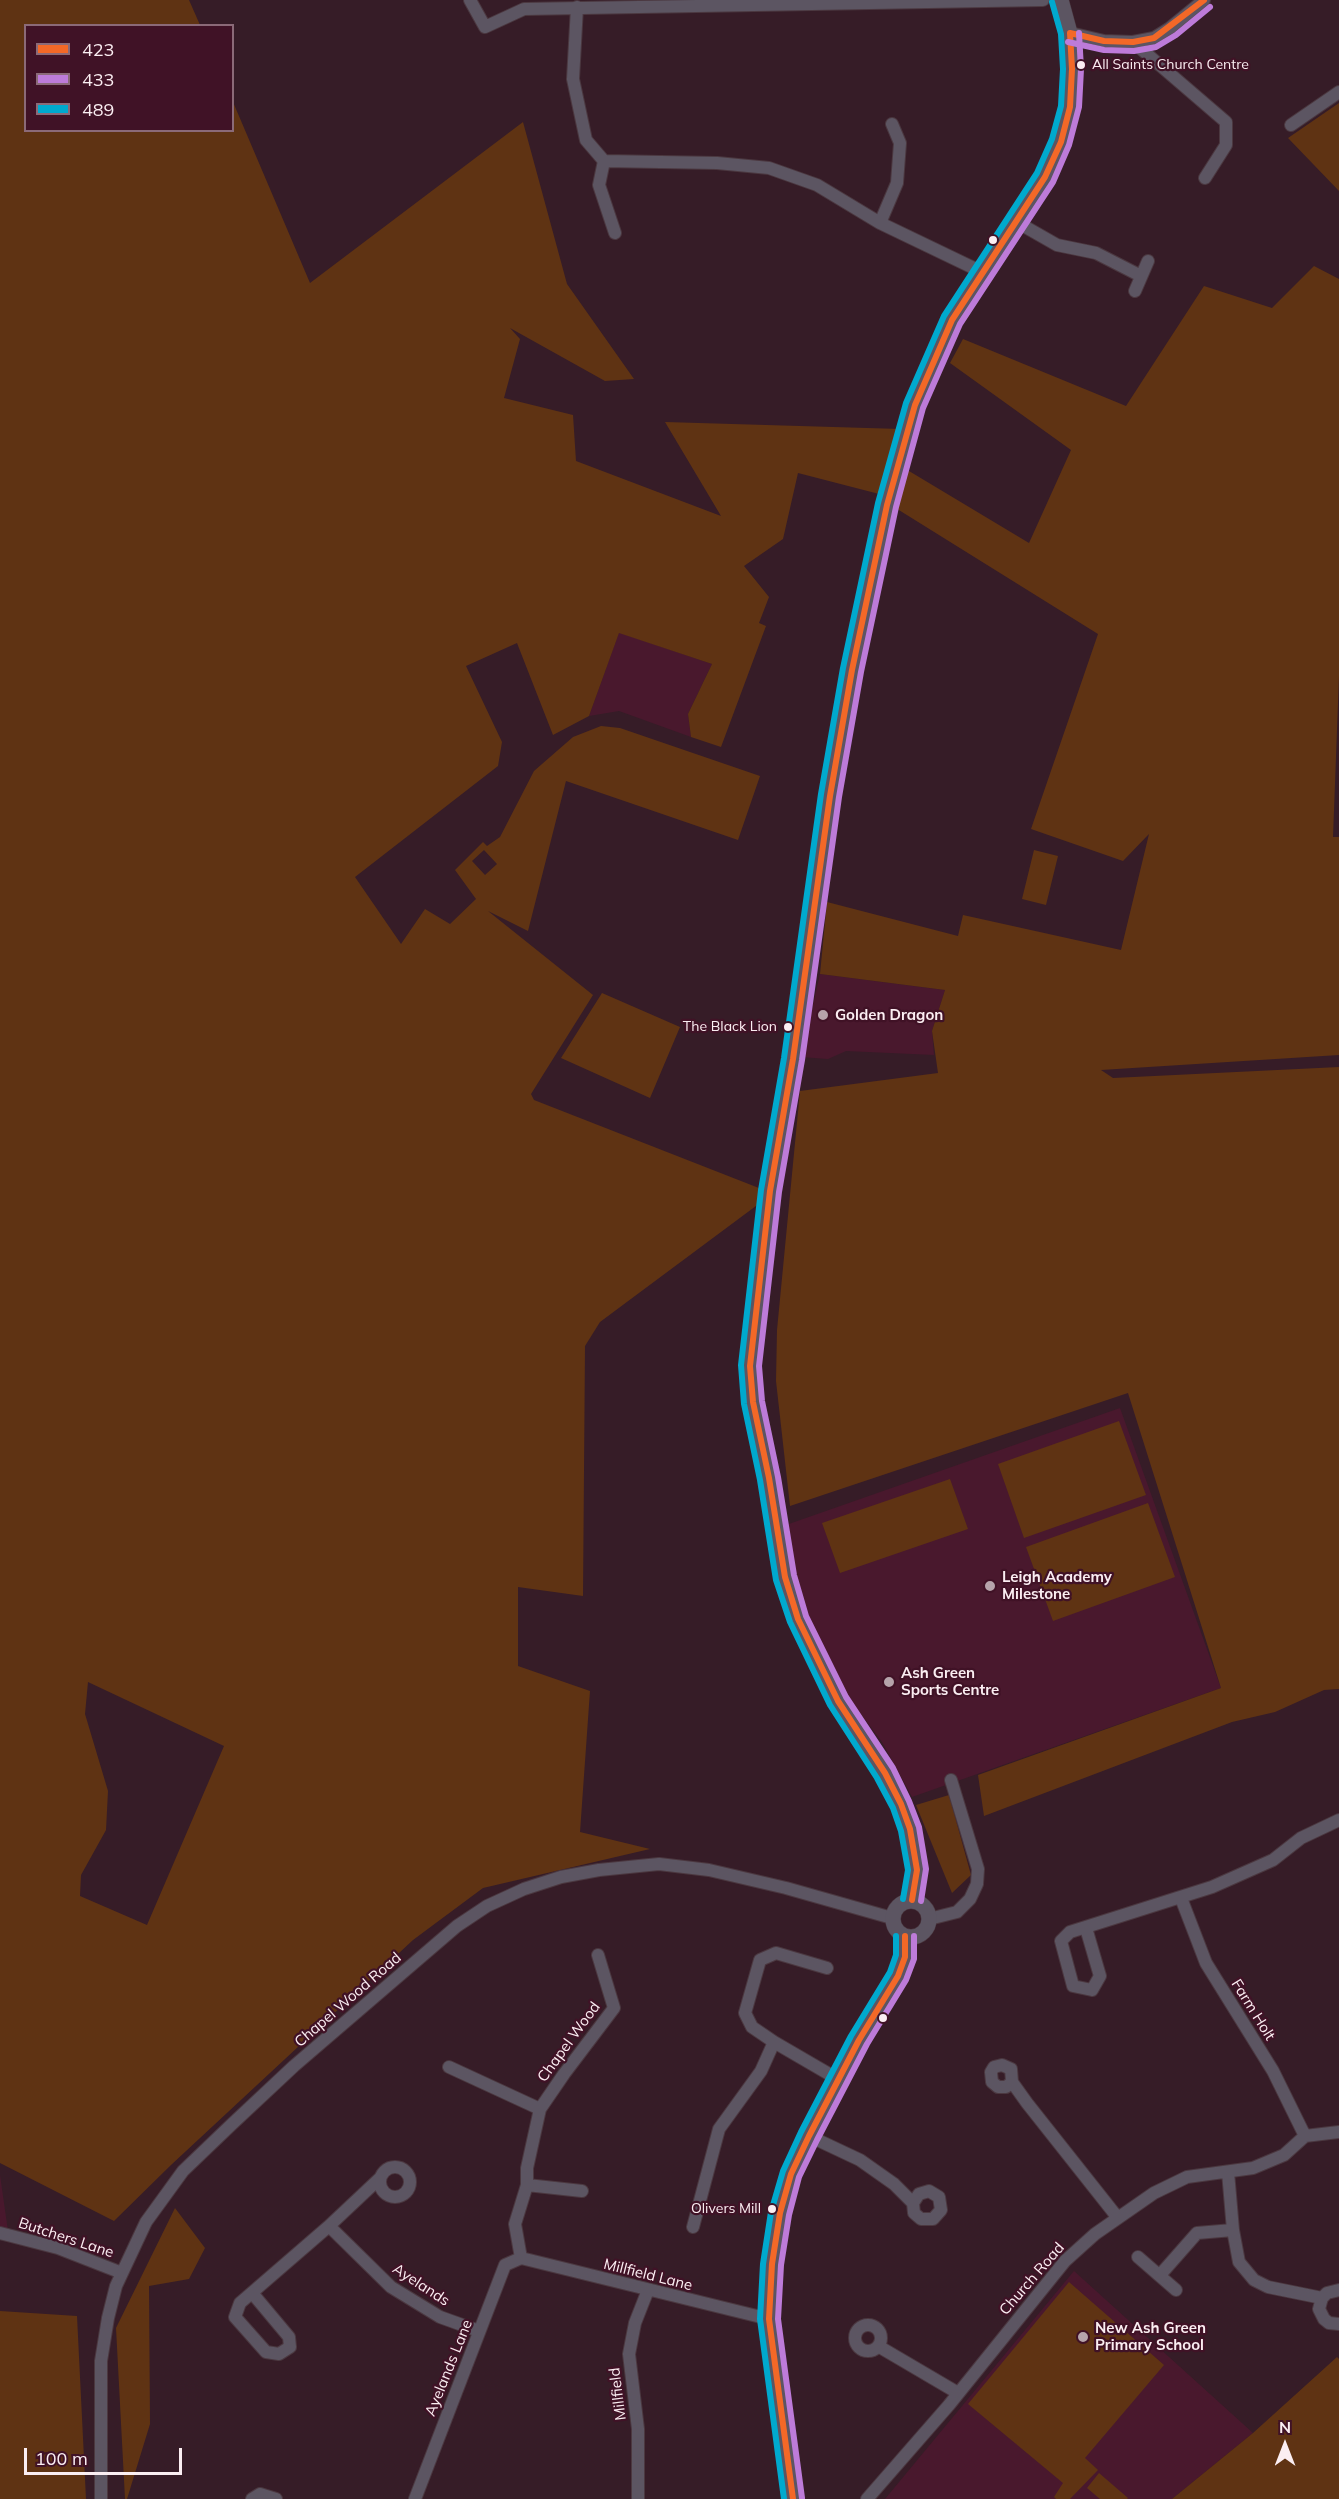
<!DOCTYPE html>
<style>
body{margin:0}
#map{position:relative;width:1339px;height:2499px;overflow:hidden;background:#361c27;font-family:Mulish,sans-serif}
canvas{display:block}
.legend{position:absolute;left:24px;top:24px;width:210px;height:108px;box-sizing:border-box;background:#401226;border:2px solid #8b6a78;margin:0;padding:8px 10px;list-style:none;font-size:18px;color:#fbeef2}
.legend li{display:flex;align-items:center;gap:12px;height:30px}
.legend b{width:30px;border:2px solid #8b6a78}
.north{position:absolute;left:1255px;top:2415px;width:60px;height:60px;-webkit-text-stroke:4px #401226;paint-order:stroke;rotate:0deg;font-size:16px;font-weight:700;line-height:24px;text-align:center;color:#fbeef2}
.north::after{content:'';display:block;margin:auto;width:21px;height:27px;background:#fbeef2;clip-path:polygon(50% 0,100% 100%,50% 72%,0 100%)}
.scale{position:absolute;left:24px;top:2448px;width:158px;height:27px;box-sizing:border-box;border:3px solid #fbeef2;border-top:0;padding-left:8px;font-size:18px;line-height:21px;white-space:nowrap;color:#fbeef2;-webkit-text-stroke:4px #401226;paint-order:stroke}
</style>
<div id="map">
<canvas width="1339" height="2499"></canvas>
<ul class="legend">
<li><b style="height:8px;background:#f36827"></b>423</li>
<li><b style="height:8px;background:#bd7bd9"></b>433</li>
<li><b style="height:8px;background:#00a9ce"></b>489</li>
</ul>
<div class="north">N</div>
<div class="scale">100 m</div>
</div>
<script>
const ctx = document.querySelector('canvas').getContext('2d');
ctx.lineJoin = 'round';
function fill(path, color) {
  ctx.fillStyle = color;
  ctx.fill(path, 'evenodd');
}
function shape(rows) {
  const path = new Path2D();
  for (const r of rows) {
    if (r.length === 3) {
      path.moveTo(r[0] + r[2], r[1]);
      path.arc(r[0], r[1], r[2], 0, 2 * Math.PI);
      continue;
    }
    path.moveTo(r[0], r[1]);
    for (let i = 2; i < r.length; i += 2) path.lineTo(r[i], r[i + 1]);
  }
  return path;
}
function stroke(path, color, width, dash) {
  ctx.strokeStyle = color;
  ctx.lineWidth = width;
  ctx.lineCap = dash ? 'butt' : 'round';
  ctx.setLineDash(dash || []);
  ctx.stroke(path);
}
function label(font, color, halo, rows, align = 'center') {
  ctx.font = font + ' Mulish,sans-serif';
  ctx.lineWidth = 4.5;
  ctx.setLineDash([]);
  ctx.textBaseline = 'middle';
  ctx.strokeStyle = halo;
  ctx.fillStyle = color;
  for (const [text, x, y, turn = 0] of rows) {
    ctx.save();
    ctx.translate(x, y);
    ctx.rotate((+turn || 0) * Math.PI / 180);
    ctx.textAlign = isNaN(turn) ? turn : align;
    if (halo) ctx.strokeText(text, 0, 0);
    ctx.fillText(text, 0, 0);
    ctx.restore();
  }
}
fill(shape([
 [619,632,712,664,688,714,691,737,619,711,589,716],
 [820,974,945,990,932,1031,934,1055,846,1051,828,1059,801,1057],
 [1120,1408,1221,1688,912,1797,882,1742,848,1697,802,1610,791,1562,786,1525],
 [0,2175,8,2231,0,2229],
 [1074,2271,1253,2433,1172,2499,885,2499]
]), '#49182d');
fill(shape([
 [0,0,189,0,200,25,26,26,26,130,232,130,233,102,310,283,523,122,567,284,634,379,605,381,510,328,520,339,504,398,573,415,576,461,721,516,665,422,901,429,883,495,798,473,783,539,744,566,769,597,759,623,766,626,721,747,691,737,688,714,712,664,619,633,589,716,553,735,517,643,466,666,502,742,498,766,355,877,401,944,425,909,450,924,476,899,455,870,483,842,487,846,500,837,534,771,573,737,601,726,620,728,760,776,738,840,566,781,528,931,488,911,593,995,531,1094,534,1100,764,1190,764,1200,600,1322,585,1346,583,1596,518,1587,518,1666,590,1691,580,1832,650,1849,483,1888,413,1940,171,2165,114,2221,0,2163],
 [484,850,497,864,485,875,472,861],
 [88,1682,224,1746,147,1925,80,1896,81,1875,106,1830,108,1791,85,1714],
 [1339,103,1339,191,1288,138],
 [1314,266,1339,279,1339,676,1333,837,1339,837,1339,1055,1101,1070,1113,1078,1339,1067,1339,1689,1324,1690,1275,1712,1232,1722,984,1816,978,1775,1221,1688,1128,1393,790,1506,776,1381,777,1330,800,1091,938,1073,932,1031,945,990,820,974,827,902,958,936,963,915,1121,950,1149,834,1123,861,1031,829,1098,634,894,507,904,468,1029,543,1071,450,950,363,963,339,1126,406,1204,286,1272,308],
 [1034,850,1058,856,1046,905,1022,899],
 [602,993,680,1027,650,1098,561,1058],
 [1119,1421,1146,1495,1024,1538,998,1464],
 [950,1479,968,1529,840,1573,822,1523],
 [1148,1503,1175,1577,1053,1621,1026,1547],
 [949,1795,971,1875,952,1893,916,1805],
 [175,2208,205,2248,189,2279,149,2286,150,2424,127,2499,125,2499,116,2328],
 [1069,2282,1164,2365,1085,2458,1098,2470,1070,2499,1056,2499,1054,2497,1063,2483,968,2404],
 [0,2311,77,2316,86,2499,0,2499],
 [1337,2357,1339,2359,1339,2499,1172,2499,1253,2433],
 [1099,2473,1128,2498,1127,2499,1100,2499,1087,2488]
]), '#5f3313');
const minor = shape([
 [470,0,485,27,524,9,1043,0],
 [577,7,573,79,586,140,604,161,717,163,769,168,817,185,880,223,982,272],
 [1070,33,1104,41,1133,42,1154,38,1170,28,1204,0],
 [1133,42,1226,122,1226,145,1205,178],
 [1291,125,1339,92],
 [604,161,599,185,615,233],
 [1015,221,1057,245,1096,253,1141,276],
 [880,223,897,183,900,143,892,124],
 [1135,291,1148,261],
 [1181,1898,1206,1963,1273,2071,1305,2136],
 [929,1919,957,1912,970,1899,977,1884,978,1869,951,1780],
 [1086,1928,1100,1976,1092,1990,1073,1986,1061,1941,1070,1932,1212,1887,1273,1860,1301,1838,1339,1820],
 [774,2042,752,2027,745,2013,760,1960,776,1953,827,1968],
 [449,2067,540,2109],
 [1012,2082,1006,2087,998,2087,992,2082,991,2072,994,2067,1002,2065,1011,2069,1012,2082,1027,2103,1118,2218],
 [809,2136,860,2160,894,2184,913,2203,914,2213,921,2219,933,2219,941,2210,939,2197,929,2191,919,2194,913,2203],
 [395,2182,15],
 [1228,2172,1233,2230,1239,2262,1254,2280,1268,2287,1322,2298],
 [527,2185,582,2191],
 [329,2226,380,2178],
 [693,2227,719,2129,761,2071,774,2042,829,2074,839,2077],
 [0,2233,58,2248,122,2273],
 [1138,2257,1176,2290],
 [521,2258,515,2224,527,2185,527,2168,540,2109,564,2074,614,2008,598,1955],
 [521,2258,769,2319],
 [1160,2275,1197,2233,1233,2230],
 [1339,2290,1327,2293,1322,2298,1319,2309,1324,2319,1329,2323,1339,2324],
 [253,2294,289,2337,290,2347,279,2354,266,2352,235,2317,240,2303,329,2226,391,2287,440,2317,479,2331],
 [868,2338,13],
 [878,2346,958,2393],
 [101,2499,101,2361,108,2318,116,2286,146,2222,183,2171,231,2125,294,2066,457,1926,487,1906,524,1889,561,1877,599,1870,659,1864,709,1870,786,1888,892,1918],
 [252,2499,260,2494,276,2499],
 [415,2499,505,2265,521,2258],
 [638,2499,638,2429,629,2354,635,2323,648,2290],
 [867,2499,949,2405,1065,2261,1095,2234,1154,2193,1187,2177,1253,2168,1284,2155,1305,2136,1339,2132]
]);
const tertiary = shape([
 [912,1900,917,1870,910,1829,901,1804,885,1773,838,1701,798,1619,785,1577,769,1478,753,1402,750,1366,770,1191,793,1059,830,796,852,670,887,505,915,405,952,320,1045,177,1061,142,1070,107,1072,69,1070,33,1061,0],
 [911,1919,18],
 [793,2499,769,2319,772,2264,780,2213,791,2174,809,2136,859,2040,898,1976,905,1957,905,1936]
]);
stroke(minor, '#4b3840', 14);
stroke(tertiary, '#4b3840', 16);
stroke(minor, '#5c5562', 12);
stroke(tertiary, '#5c5562', 15);
stroke(shape([
 [1070,33,1104,41,1133,42,1154,38,1204,0],
 [912,1900,917,1870,910,1829,901,1804,885,1773,838,1701,798,1619,785,1577,769,1478,753,1402,750,1366,770,1191,793,1059,830,796,852,670,887,505,915,405,952,320,1045,177,1061,142,1070,107,1072,69,1070,33],
 [793,2499,769,2319,772,2264,780,2213,791,2174,809,2136,859,2040,898,1976,905,1957,905,1936]
]), '#f36827', 6);
stroke(shape([
 [1068,42,1104,50,1134,51,1156,47,1176,35,1210,7],
 [921,1901,926,1869,919,1827,909,1801,893,1768,846,1697,806,1616,794,1575,778,1477,762,1401,759,1366,779,1192,802,1060,839,797,861,672,896,507,923,408,960,324,1053,182,1069,145,1079,107,1081,69,1079,33],
 [802,2498,778,2319,781,2265,789,2215,799,2177,817,2140,867,2044,906,1980,914,1959,914,1936]
]), '#bd7bd9', 6);
stroke(shape([
 [903,1899,908,1870,901,1831,893,1808,877,1778,830,1705,790,1622,776,1580,760,1480,744,1404,741,1365,761,1190,784,1058,821,794,843,668,878,503,906,403,944,316,1037,173,1052,139,1061,106,1063,69,1061,34,1052,2],
 [784,2499,760,2319,763,2264,771,2212,783,2171,801,2132,851,2036,890,1972,896,1955,896,1936]
]), '#00a9ce', 6);
for (const [x, y, r, color] of [
 [1081,65,5,"#fbeef2"],
 [993,240,5,"#fbeef2"],
 [823,1015,6,"#b6a4ab"],
 [788,1027,5,"#fbeef2"],
 [990,1586,6,"#b6a4ab"],
 [889,1682,6,"#b6a4ab"],
 [883,2018,5,"#fbeef2"],
 [772,2209,5,"#fbeef2"],
 [1083,2337,6,"#b6a4ab"]
]) {
  const dot = new Path2D();
  dot.arc(x, y, r, 0, 2 * Math.PI);
  ctx.fillStyle = color;
  ctx.fill(dot);
  stroke(dot, '#401226', 2);
}
label('14px', '#fbeef2', '#401226', [
 ["All Saints Church Centre",1092,65,"left"],
 ["The Black Lion",777,1027],
 ["Olivers Mill",761,2209]
], 'right');
label('bold 15px', '#fbeef2', '#401226', [
 ["Golden Dragon",835,1015],
 ["Leigh Academy",1002,1577],
 ["Milestone",1002,1594],
 ["Ash Green",901,1673],
 ["Sports Centre",901,1690],
 ["New Ash Green",1095,2328],
 ["Primary School",1095,2345]
], 'left');
label('15px', '#fbeef2', '#401226', [
 ["Chapel Wood Road",348,2000,-41],
 ["Farm Holt",1253,2010,58],
 ["Chapel Wood",569,2042,-54],
 ["Butchers Lane",66,2238,18],
 ["Millfield Lane",648,2275,14],
 ["Church Road",1032,2279,-49],
 ["Ayelands",421,2285,33],
 ["Ayelands Lane",449,2368,-68],
 ["Millfield",618,2394,-97]
]);
</script>
